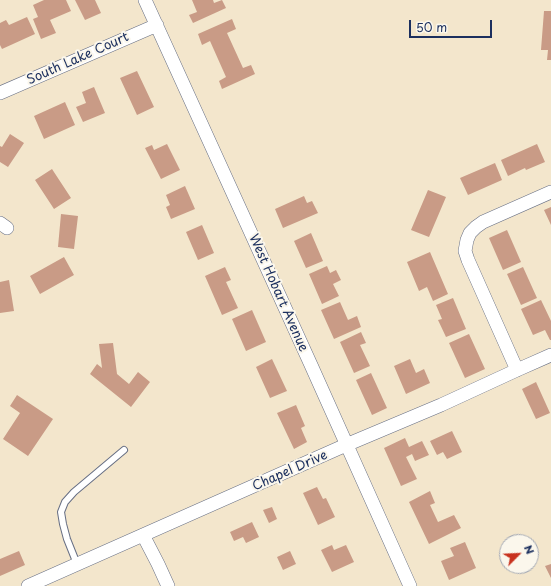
<!DOCTYPE html>
<style>
body{margin:0}
#map{position:relative;width:551px;height:586px;overflow:hidden;background:#f3e6cc;font-family:"Playpen Sans",sans-serif}
canvas{display:block}
.north{position:absolute;left:499px;top:534px;width:40px;height:40px;box-sizing:border-box;background:#fbf7ec;border:1px solid #a1a7b3;border-radius:50%;rotate:66deg;font-size:11px;font-weight:700;line-height:16px;text-align:center;color:#1b2f5e}
.north::after{content:'';display:block;margin:auto;width:14px;height:18px;background:#c8321e;clip-path:polygon(50% 0,100% 100%,50% 72%,0 100%)}
.scale{position:absolute;left:409px;top:20px;width:83px;height:18px;box-sizing:border-box;border:2px solid #1b2f5e;border-top:0;padding-left:5px;font-size:12px;line-height:14px;white-space:nowrap;color:#1b2f5e;-webkit-text-stroke:3px #fbf7ec;paint-order:stroke}
</style>
<div id="map">
<canvas width="551" height="586"></canvas>
<div class="north">N</div>
<div class="scale">50 m</div>
</div>
<script>
const ctx = document.querySelector('canvas').getContext('2d');
ctx.lineJoin = 'round';
function fill(path, color) {
  ctx.fillStyle = color;
  ctx.fill(path, 'evenodd');
}
function shape(rows) {
  const path = new Path2D();
  for (const r of rows) {
    path.moveTo(r[0], r[1]);
    for (let i = 2; i < r.length; i += 2) path.lineTo(r[i], r[i + 1]);
  }
  return path;
}
function stroke(path, color, width, dash) {
  ctx.strokeStyle = color;
  ctx.lineWidth = width;
  ctx.lineCap = dash ? 'butt' : 'round';
  ctx.setLineDash(dash || []);
  ctx.stroke(path);
}
function label(font, color, halo, rows, align = 'center') {
  ctx.font = font + ' "Playpen Sans",sans-serif';
  ctx.lineWidth = 4;
  ctx.setLineDash([]);
  ctx.textBaseline = 'middle';
  ctx.strokeStyle = halo;
  ctx.fillStyle = color;
  for (const [text, x, y, turn = 0] of rows) {
    ctx.save();
    ctx.translate(x, y);
    ctx.rotate((+turn || 0) * Math.PI / 180);
    ctx.textAlign = isNaN(turn) ? turn : align;
    if (halo) ctx.strokeText(text, 0, 0);
    ctx.fillText(text, 0, 0);
    ctx.restore();
  }
}
fill(shape([
 [44,0,66,0,71,11,50,20,56,33,41,39,33,19,38,17,33,5],
 [75,0,95,0,101,13,85,20],
 [192,0,213,0,214,3,222,0,226,8,193,23,189,15,197,12],
 [544,11,551,11,551,60,547,60,548,50,541,50],
 [27,17,35,34,2,49,0,45,0,23,6,20,9,25],
 [232,19,236,29,227,33,243,68,251,65,255,74,222,89,219,81,226,77,210,41,202,45,198,34],
 [137,71,154,107,137,115,120,78],
 [94,87,105,113,83,122,76,107,86,103,82,92],
 [65,102,75,125,44,139,34,116],
 [10,134,24,143,8,167,0,162,0,146,2,147],
 [167,144,180,170,161,179,145,148,152,145,154,150],
 [537,144,545,162,526,170,525,168,508,176,501,160],
 [495,163,502,180,468,195,460,178],
 [52,169,71,198,54,209,35,180],
 [185,186,195,209,171,219,166,207,170,205,166,195],
 [428,190,446,197,429,237,411,230],
 [304,196,307,203,312,201,318,213,283,228,275,209],
 [551,207,551,225,544,210],
 [61,214,78,216,74,249,58,247],
 [202,225,214,253,198,260,186,232],
 [507,230,521,262,503,270,489,238],
 [311,233,323,261,306,268,294,241],
 [430,252,448,294,433,301,427,287,419,291,407,262],
 [64,257,74,275,40,294,30,276],
 [327,266,330,273,336,270,341,280,333,284,339,296,322,304,309,274],
 [225,267,231,280,226,282,238,308,222,315,205,276],
 [523,267,537,298,521,305,507,274],
 [9,280,14,311,0,313,0,282],
 [453,298,466,329,446,337,438,320,442,319,436,305],
 [541,300,551,321,551,340,550,340,545,330,533,335,521,309],
 [340,302,348,320,357,316,361,327,334,339,321,310],
 [252,310,266,342,246,351,232,319],
 [361,332,366,343,360,345,370,366,354,373,340,342],
 [469,334,485,369,465,378,449,343],
 [113,343,117,374,129,384,138,372,150,382,131,407,90,374,97,364,102,368,99,344],
 [272,359,287,391,270,398,256,367],
 [410,359,416,373,424,369,430,383,406,394,394,366],
 [371,373,387,408,372,415,356,380],
 [536,382,550,413,536,419,522,389],
 [17,395,53,419,28,456,3,439,20,413,10,406],
 [296,405,305,426,301,428,307,442,294,449,277,413],
 [452,431,462,452,447,459,443,452,437,455,430,441],
 [405,438,409,447,422,441,429,455,415,461,412,454,406,457,417,479,401,486,384,448],
 [317,487,323,499,326,498,335,517,318,525,303,493],
 [430,491,435,503,430,505,438,522,454,515,461,528,429,544,409,502],
 [272,507,277,519,269,523,263,510],
 [252,522,259,537,246,543,243,537,234,541,230,532],
 [465,542,476,568,449,580,441,561,454,556,450,548],
 [332,545,334,550,346,545,354,562,332,572,321,550],
 [19,551,25,565,0,576,0,559],
 [290,551,296,564,283,570,277,557],
 [551,564,551,578,545,566]
]), '#c99b86');
const service = shape([
 [77,564,67,539,63,524,61,512,65,502,74,492,124,450]
]);
const minor = shape([
 [145,0,311,365,410,586],
 [0,93,157,25],
 [0,223,7,228],
 [517,370,468,260,465,251,467,240,470,233,476,227,483,222,551,192],
 [143,535,158,564,168,586],
 [28,586,346,445,441,405,517,370,551,355]
]);
stroke(service, '#676f84', 8);
stroke(minor, '#676f84', 14);
stroke(service, '#fff', 6);
stroke(minor, '#fff', 13);
label('13px', '#1b2f5e', '#fbf7ec', [
 ["South Lake Court",78,59,-24],
 ["West Hobart Avenue",278,293,66],
 ["Chapel Drive",290,471,-24]
]);
</script>
